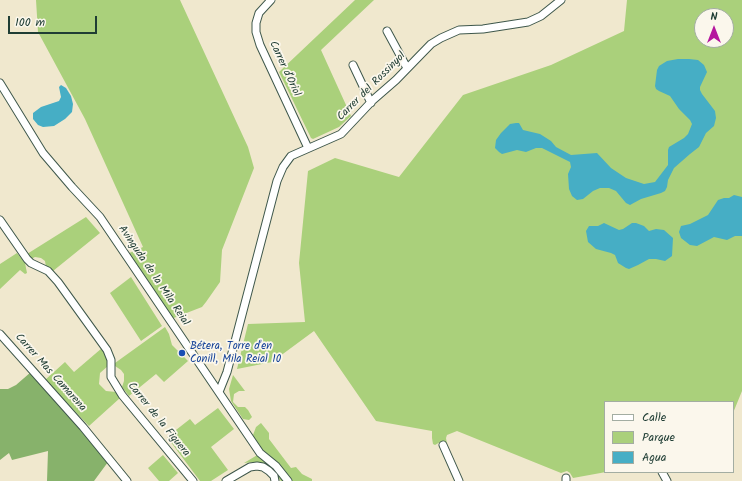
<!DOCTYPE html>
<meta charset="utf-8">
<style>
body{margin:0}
#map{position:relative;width:742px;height:481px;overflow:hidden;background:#f0e8ce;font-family:Kalam,sans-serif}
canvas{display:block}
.legend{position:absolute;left:604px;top:401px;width:130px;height:72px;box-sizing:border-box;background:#fbf7ec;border:1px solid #a3ada2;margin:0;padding:5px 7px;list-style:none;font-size:12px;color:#1f3d34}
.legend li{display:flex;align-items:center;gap:8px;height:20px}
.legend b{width:20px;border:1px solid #a3ada2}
.north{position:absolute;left:694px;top:8px;width:40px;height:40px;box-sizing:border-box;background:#fbf7ec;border:1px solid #a3ada2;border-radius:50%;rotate:0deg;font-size:11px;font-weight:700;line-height:16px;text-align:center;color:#1f3d34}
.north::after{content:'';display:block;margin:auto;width:14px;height:18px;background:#b5179e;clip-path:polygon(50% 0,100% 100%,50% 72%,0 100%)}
.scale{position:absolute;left:8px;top:16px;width:89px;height:18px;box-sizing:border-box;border:2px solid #1f3d34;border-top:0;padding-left:5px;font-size:12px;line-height:14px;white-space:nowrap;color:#1f3d34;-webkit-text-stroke:3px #fbf7ec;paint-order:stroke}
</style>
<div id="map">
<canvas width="742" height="481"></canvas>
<ul class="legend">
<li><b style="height:5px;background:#fff"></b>Calle</li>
<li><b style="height:11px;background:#aad07b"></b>Parque</li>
<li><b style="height:11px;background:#46aec5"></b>Agua</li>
</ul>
<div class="north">N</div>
<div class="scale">100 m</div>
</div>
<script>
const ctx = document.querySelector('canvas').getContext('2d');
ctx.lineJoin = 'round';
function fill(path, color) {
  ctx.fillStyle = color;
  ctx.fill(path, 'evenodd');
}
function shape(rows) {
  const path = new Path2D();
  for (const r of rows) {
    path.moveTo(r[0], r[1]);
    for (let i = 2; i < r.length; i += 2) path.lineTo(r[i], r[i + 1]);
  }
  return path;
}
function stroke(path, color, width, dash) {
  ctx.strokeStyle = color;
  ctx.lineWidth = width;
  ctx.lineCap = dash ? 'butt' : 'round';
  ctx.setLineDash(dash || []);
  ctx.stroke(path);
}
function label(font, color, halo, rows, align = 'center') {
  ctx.font = font + ' Kalam,sans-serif';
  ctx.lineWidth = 3.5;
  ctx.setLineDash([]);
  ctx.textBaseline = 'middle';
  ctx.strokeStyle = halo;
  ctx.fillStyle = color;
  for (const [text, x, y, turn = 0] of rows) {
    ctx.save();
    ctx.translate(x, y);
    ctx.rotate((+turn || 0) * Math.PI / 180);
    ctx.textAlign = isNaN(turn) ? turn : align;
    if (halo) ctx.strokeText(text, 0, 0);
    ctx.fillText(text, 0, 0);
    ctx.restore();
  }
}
fill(shape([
 [36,0,180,0,248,147,254,168,222,250,220,282,206,302,202,307,171,319,127,254,143,247,85,119,38,32],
 [355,0,374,0,321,50,351,116,339,127,313,139,311,138,279,72],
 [627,0,742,0,742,391,733,413,733,402,605,402,605,472,606,472,573,478,570,473,567,471,561,473,457,431,447,435,446,438,447,444,442,441,435,445,433,444,432,438,432,431,376,421,314,331,272,362,237,369,248,324,305,322,299,263,308,171,335,158,399,177,463,95,551,65,624,31],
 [702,16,726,16,726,40,702,40],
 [86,217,100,233,53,271,46,267,45,261,41,258,35,257,31,259,27,254],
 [17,253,25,263,27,273,25,274,20,270,0,289,0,264],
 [131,277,162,326,141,341,110,293],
 [165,327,169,334,172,345,188,361,164,382,156,374,129,396,122,387,124,381,124,374,121,370,115,366,115,363],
 [102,348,106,356,108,366,100,373,99,384,106,391,116,392,120,398,89,426,45,380,65,362,74,372],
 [233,375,245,391,239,391,234,394,233,402,238,407,245,407,248,410,252,417,249,420,243,419,231,401,229,389],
 [218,408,234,429,211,447,228,470,211,481,200,481,167,437,190,419,195,425],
 [261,423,269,433,269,439,291,468,296,467,302,474,312,479,312,481,291,481,276,462,263,450,255,441,253,435,256,427],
 [259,454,275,469,284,481,281,481,263,463,253,462,244,463],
 [163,455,178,473,169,481,159,481,148,468]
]), '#aad07b');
fill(shape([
 [31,372,69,413,108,462,94,481,47,481,48,451,12,460,9,453,0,460,0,389,8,389,16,385]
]), '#87b26b');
fill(shape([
 [678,59,689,59,698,60,704,65,707,72,700,87,700,90,702,94,715,111,716,118,714,126,706,133,699,147,690,154,674,168,668,180,667,187,665,191,661,193,641,199,630,205,626,203,616,191,609,188,600,188,593,191,583,199,577,200,572,196,569,189,568,174,571,167,570,162,542,148,536,148,526,152,517,150,502,154,499,152,495,148,496,140,501,133,510,124,516,123,519,123,523,130,540,134,551,141,556,147,571,155,597,153,611,168,626,178,644,184,655,182,668,165,668,150,669,147,684,138,688,134,692,124,690,120,679,109,670,96,659,91,656,89,655,86,657,70,659,66,667,61],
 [61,85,66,88,71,96,73,104,72,112,65,119,54,126,43,127,38,125,33,119,33,113,41,107,59,101,61,97,59,87],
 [734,195,742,197,742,236,735,236,727,240,714,237,697,246,690,245,681,238,679,232,681,226,690,224,708,215,718,200,724,198,729,198],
 [604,223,619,230,623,229,632,223,636,223,644,226,649,231,656,229,664,230,673,238,672,256,665,261,656,259,649,259,638,265,629,269,626,268,618,263,615,255,611,253,596,249,588,242,586,231,589,226,598,226]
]), '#46aec5');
const street = shape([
 [271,0,259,13,256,23,256,32,260,45,308,148],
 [387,31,407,68],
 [353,65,371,103],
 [0,83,43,153,72,187,100,217,260,453,276,466,288,481],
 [0,220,27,259,31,263,48,271,58,282,107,350,111,360,111,377,122,395,193,481],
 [0,334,83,427,127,481],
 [219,392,227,372,277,181,283,167,291,156,341,134,373,100,396,80,431,44,441,38,459,30,483,29,528,22,541,16,561,0],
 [443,445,459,481],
 [662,472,667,481],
 [566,478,566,481],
 [226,481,250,467,257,466,263,467,269,471,274,476,275,481]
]);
stroke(street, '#3e574b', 9);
stroke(street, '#fff', 7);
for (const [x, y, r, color] of [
 [182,353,4,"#1a4fb4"]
]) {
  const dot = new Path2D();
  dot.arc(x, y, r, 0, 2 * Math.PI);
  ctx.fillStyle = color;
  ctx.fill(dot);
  stroke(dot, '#fbf7ec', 1.5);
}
label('11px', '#1f3d34', '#fbf7ec', [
 ["Carrer d'Oriol",284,69,65],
 ["Carrer del Rossinyol",372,87,-45],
 ["Avinguda de la Mila Reial",153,276,56],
 ["Carrer Mas Camarena",50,373,48],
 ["Carrer de la Figuera",158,420,51]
]);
label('11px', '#164399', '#fbf7ec', [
 ["Bétera, Torre d'en",190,347],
 ["Conill, Mila Reial 10",190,360]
], 'left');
</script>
